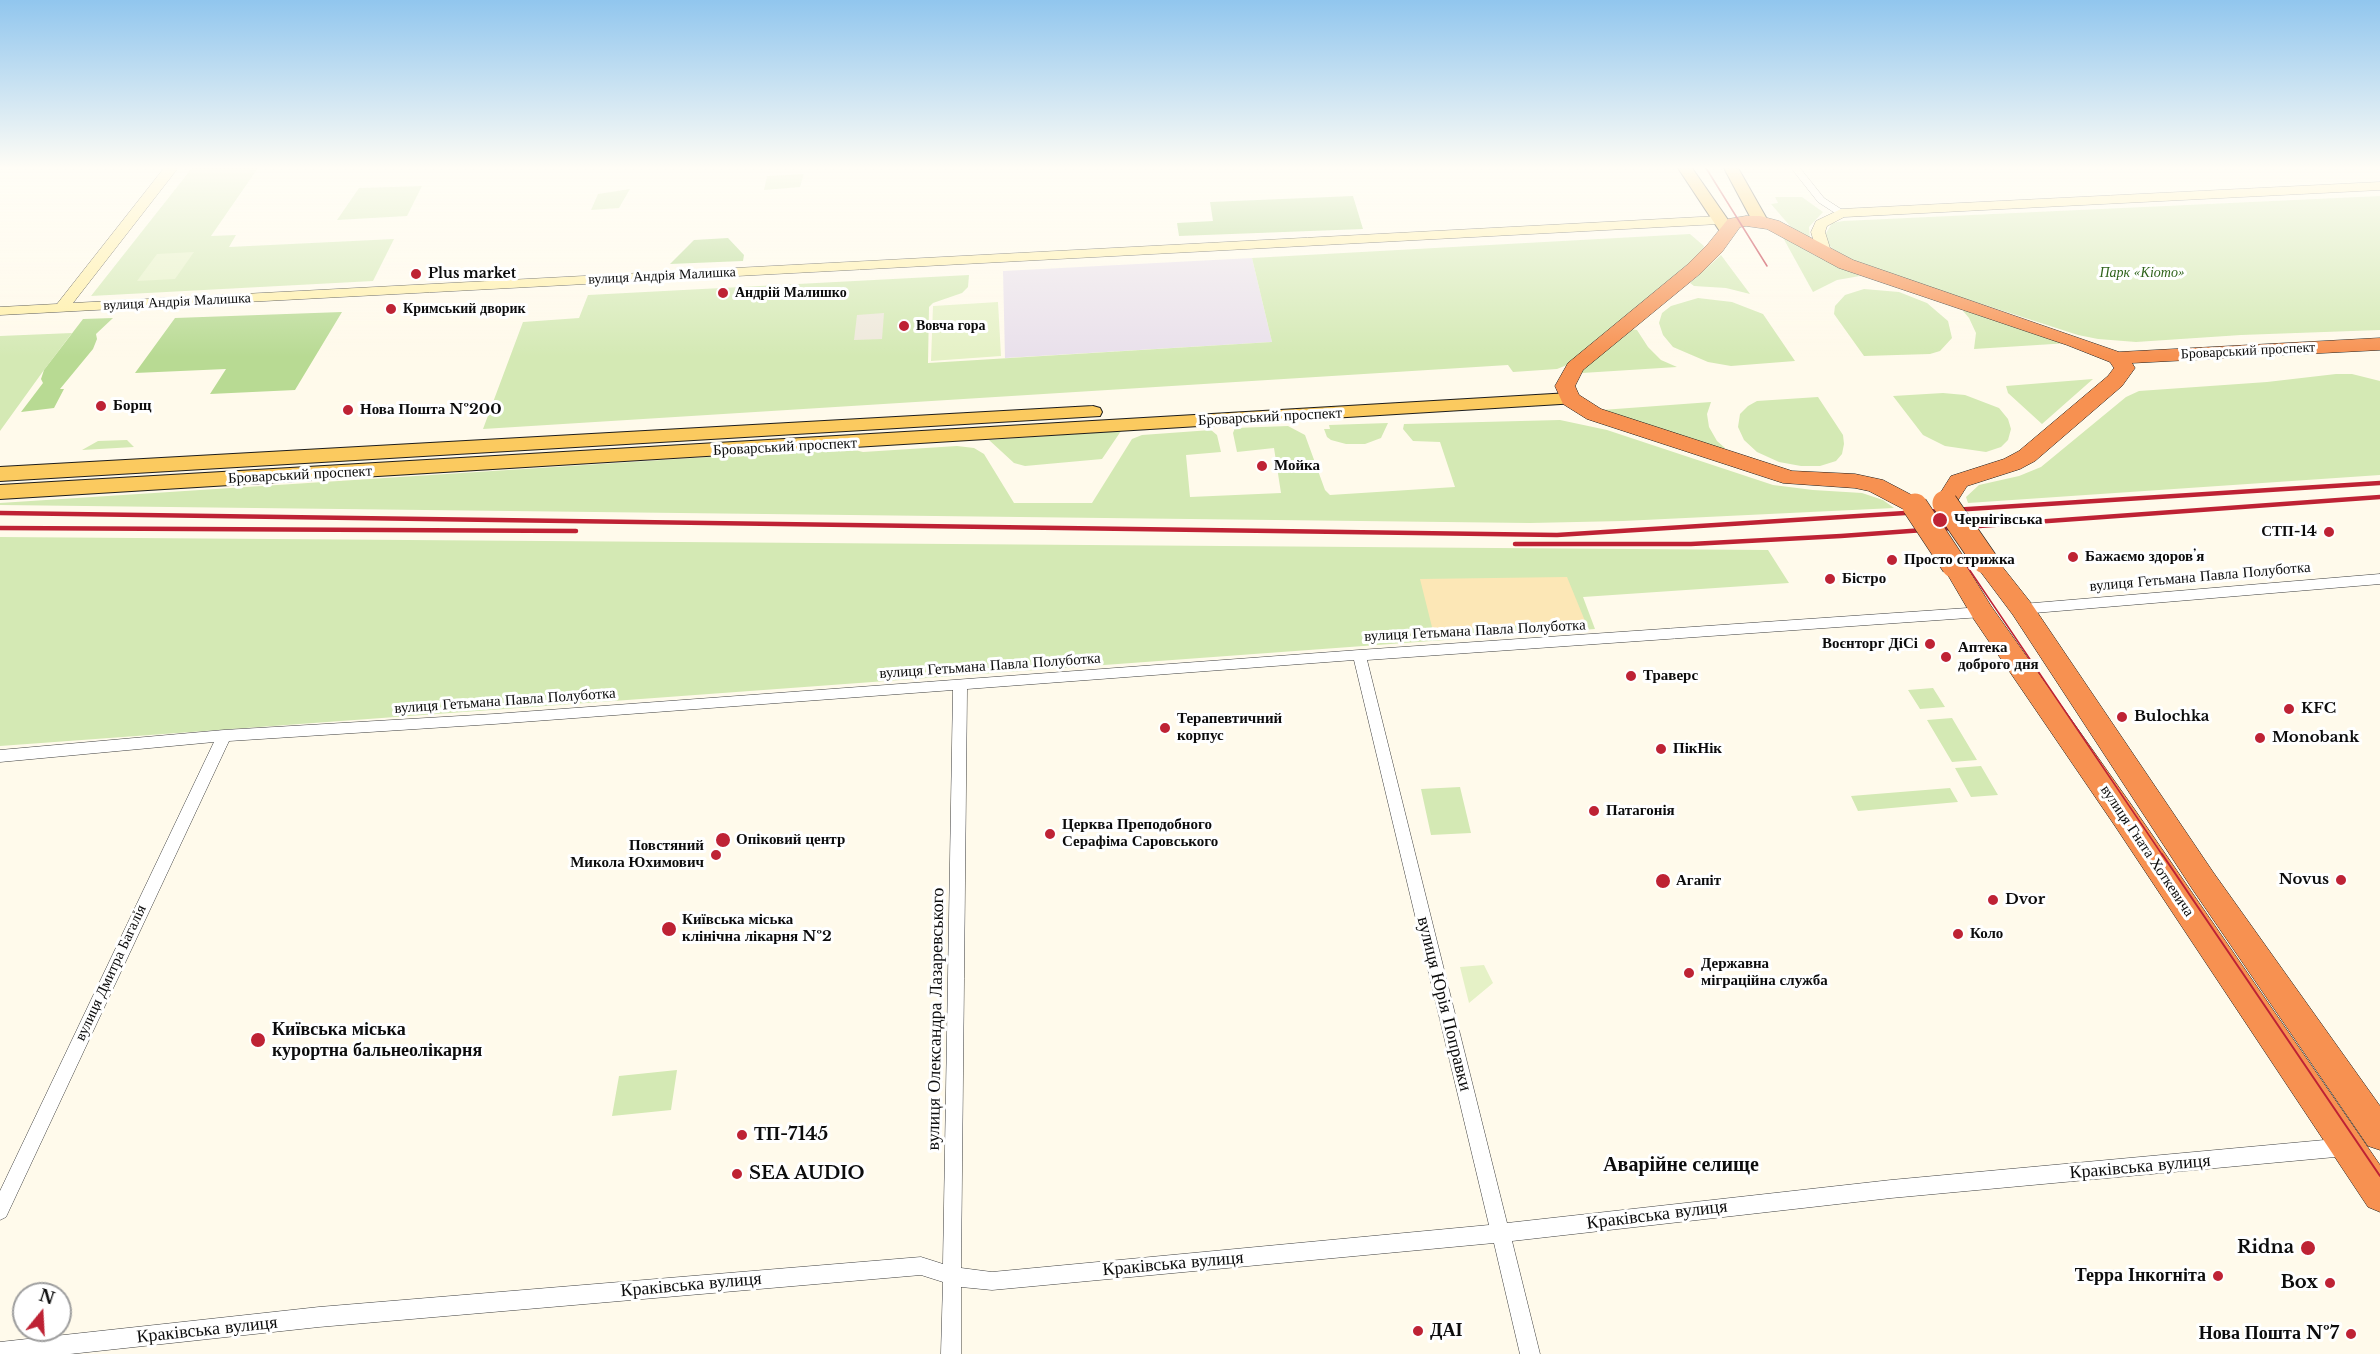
<!DOCTYPE html>
<meta charset="utf-8">
<style>
body{margin:0}
#map{position:relative;width:2380px;height:1354px;overflow:hidden;background:#fffaeb;font-family:"Libre Baskerville",serif}
canvas{display:block}
.north{position:absolute;left:12px;top:1282px;width:60px;height:60px;box-sizing:border-box;background:#fff;border:2px solid #9e9e9e;border-radius:50%;rotate:18deg;font-size:16px;font-weight:700;line-height:24px;text-align:center;color:#0c0c0c}
.north::after{content:'';display:block;margin:auto;width:21px;height:27px;background:#be2234;clip-path:polygon(50% 0,100% 100%,50% 72%,0 100%)}
</style>
<div id="map">
<canvas width="2380" height="1354"></canvas>
<div class="north">N</div>
</div>
<script>
const ctx = document.querySelector('canvas').getContext('2d');
ctx.lineJoin = 'round';
function fill(path, color) {
  ctx.fillStyle = color;
  ctx.fill(path, 'evenodd');
}
function shape(rows) {
  const path = new Path2D();
  for (const r of rows) {
    path.moveTo(r[0], r[1]);
    for (let i = 2; i < r.length; i += 2) path.lineTo(r[i], r[i + 1]);
  }
  return path;
}
function stroke(path, color, width, dash) {
  ctx.strokeStyle = color;
  ctx.lineWidth = width;
  ctx.lineCap = dash ? 'butt' : 'round';
  ctx.setLineDash(dash || []);
  ctx.stroke(path);
}
function label(font, color, halo, rows, align = 'center') {
  ctx.font = font + ' "Libre Baskerville",serif';
  ctx.lineWidth = 6;
  ctx.setLineDash([]);
  ctx.textBaseline = 'middle';
  ctx.strokeStyle = halo;
  ctx.fillStyle = color;
  for (const [text, x, y, turn = 0] of rows) {
    ctx.save();
    ctx.translate(x, y);
    ctx.rotate((+turn || 0) * Math.PI / 180);
    ctx.textAlign = isNaN(turn) ? turn : align;
    if (halo) ctx.strokeText(text, 0, 0);
    ctx.fillText(text, 0, 0);
    ctx.restore();
  }
}
fill(shape([
 [1252,258,1272,342,1005,358,1003,271]
]), '#e9e0eb');
fill(shape([
 [192,168,258,168,211,236,236,235,229,247,394,239,373,281,91,296],
 [804,174,800,187,764,190,767,176],
 [422,186,407,216,337,220,359,188],
 [630,189,619,208,591,210,598,194],
 [2380,196,2380,330,2241,335,2136,342,2098,339,2078,335,1861,265,1834,251,1827,242,1825,235,1832,223,1843,221],
 [1775,197,1802,197,1823,212,1809,227,1810,240,1790,226,1771,204,1778,203],
 [1690,234,1704,246,1702,253,1567,365,1557,369,1513,372,1508,365,483,429,523,322,579,318,588,295,969,275,968,287,962,293,933,303,929,307,928,363,1272,342,1252,258],
 [1781,234,1814,255,1860,276,1837,280,1813,292],
 [1721,255,1750,294,1726,288,1694,286,1690,283],
 [1864,289,1899,292,1927,303,1948,321,1952,338,1940,351,1930,354,1864,356,1834,314,1835,306,1845,295],
 [1698,298,1732,302,1763,314,1795,361,1731,366,1708,362,1673,347,1663,335,1659,323,1662,313,1671,306],
 [1968,309,2069,343,1974,349,1976,333,1969,318,1963,311],
 [1630,329,1637,330,1648,347,1661,360,1677,367,1582,373,1580,369],
 [72,333,44,370,0,431,0,336],
 [2336,374,2352,374,2380,381,2380,475,1968,503,1966,497,1979,485,2019,476,2041,467,2126,397,2139,391,2267,382],
 [2093,379,2042,424,2008,393,2006,386],
 [1943,393,1965,395,1999,408,2008,419,2011,429,2008,440,2001,447,1986,452,1945,446,1923,435,1893,396],
 [1818,397,1843,435,1844,444,1842,454,1836,461,1820,466,1801,466,1779,462,1757,452,1744,440,1738,427,1740,414,1748,406,1757,401],
 [1711,402,1707,414,1709,427,1717,441,1725,448,1721,451,1602,410],
 [1560,420,1607,430,1773,485,1813,490,1862,493,1883,500,1894,508,1623,521,1530,523,0,505,0,503,847,448,863,452,957,446,974,448,984,454,1014,503,1092,503,1132,439,1142,435,1211,430,1217,435,1221,452,1186,455,1190,497,1281,493,1274,448,1237,452,1233,433,1235,428,1288,426,1305,435,1325,490,1330,495,1455,487,1440,442,1413,441,1403,429,1404,424],
 [1388,423,1381,438,1365,444,1346,444,1331,440,1327,437,1324,429,1330,429,1329,425],
 [1121,431,1102,459,1025,466,1014,463,989,440],
 [127,440,134,447,82,450,98,441],
 [0,537,1768,550,1789,583,1583,597,1595,629,0,746],
 [1933,688,1945,707,1920,709,1908,690],
 [1952,718,1977,760,1952,762,1927,720],
 [1981,766,1998,795,1971,797,1955,768],
 [1460,787,1471,833,1431,835,1421,789],
 [1950,788,1958,802,1858,811,1851,796],
 [677,1070,671,1110,612,1116,619,1076]
]), '#d4e9b4');
fill(shape([
 [1353,196,1363,229,1179,236,1177,223,1213,221,1210,202],
 [728,238,744,255,743,261,670,264,694,240],
 [342,312,295,390,210,394,226,369,135,373,175,318],
 [113,318,96,334,97,339,93,349,60,389,64,389,54,408,21,412,43,383,41,379,44,370,83,319]
]), '#b8da93');
fill(shape([
 [1567,577,1585,621,1433,631,1420,579]
]), '#fce7b6');
fill(shape([
 [194,252,175,279,137,281,157,254],
 [998,302,1001,356,931,361,933,306],
 [1484,965,1493,983,1469,1003,1460,967]
]), '#e5f1c6');
fill(shape([
 [884,313,882,339,854,340,857,315]
]), '#eee8db');
const street = shape([
 [1791,168,1800,168,1824,198,1844,211,1844,215,1838,215,1818,202,1791,168],
 [2380,574,2380,584,2022,614,2016,609,2022,604,2380,574],
 [1982,607,1988,612,1982,617,1367,660,1507,1223,1891,1180,2346,1138,2352,1141,2355,1147,2352,1153,2346,1156,1891,1198,1512,1241,1540,1354,1520,1354,1494,1243,992,1290,961,1287,961,1354,941,1354,943,1282,921,1275,319,1327,70,1354,0,1354,0,1342,319,1307,921,1257,943,1264,953,690,494,724,229,741,6,1217,0,1220,0,1191,214,742,0,762,0,750,224,730,494,714,1359,650,1982,607],
 [1354,660,1489,1225,992,1272,961,1268,967,689,1354,660]
]);
const secondary = shape([
 [164,168,178,168,73,303,1719,216,1726,220,1719,224,0,315,0,307,57,304,164,168],
 [2380,182,2380,190,1844,217,1827,226,1825,232,1830,248,1838,258,1831,262,1826,261,1816,249,1811,232,1816,221,1841,209,2380,182]
]);
const primary = shape([
 [1678,168,1692,168,1735,230,1733,233,1721,233,1678,168],
 [1724,168,1738,168,1768,221,1766,224,1754,224,1724,168],
 [1570,393,1577,395,1579,399,1577,403,0,499,0,485,1570,393],
 [1093,406,1100,408,1102,412,1100,416,0,481,0,467,1093,406]
]);
const highway = shape([
 [1746,216,1760,216,1779,221,1853,260,2119,352,2380,338,2380,350,2132,363,2135,368,2122,386,2035,461,2020,469,1967,486,1953,508,1945,511,1937,508,1934,503,1951,476,2004,459,2019,451,2108,376,2114,368,2110,362,2067,345,1839,268,1767,229,1746,226,1740,227,1722,252,1701,273,1583,370,1575,386,1579,395,1601,409,1792,471,1855,474,1883,480,1923,501,1926,506,1923,511,1915,514,1907,511,1869,491,1855,488,1783,483,1587,419,1563,404,1555,386,1568,363,1687,265,1708,244,1728,219,1746,216],
 [1985,553,1993,555,2031,603,2213,872,2380,1106,2380,1150,2368,1146,2193,890,2013,615,1977,567,1973,561,1977,555,1985,553],
 [1954,557,1962,559,1991,606,2135,810,2380,1165,2380,1212,2368,1207,2115,826,1973,618,1942,565,1946,559,1954,557]
]);
stroke(street, '#3f3f3f', 1);
stroke(secondary, '#2e2e2e', 1);
stroke(primary, '#1d1d1d', 2);
stroke(highway, '#1d1d1d', 1);
fill(street, '#fff');
fill(secondary, '#ffefa6');
fill(primary, '#fbca5f');
fill(highway, '#f79151');
stroke(shape([
 [1706,168,1767,266],
 [1925,504,2163,856]
]), '#be2234', 1.5);
stroke(shape([
 [2162,854,2380,1176]
]), '#be2234', 2);
stroke(shape([
 [0,513,1557,535,2380,483],
 [0,528,576,531],
 [1515,544,1691,544,1841,536,2380,497]
]), '#be2234', 4.5);
const highwayBridge = shape([
 [1945,503,1985,561],
 [1915,506,1954,565]
]);
stroke(highwayBridge, '#1d1d1d', 26, []);
stroke(highwayBridge, '#f79151', 25);
const sky = ctx.createLinearGradient(0, 0, 0, 357);
sky.addColorStop(0, '#91c6ee');
sky.addColorStop(0.47, '#fffdf6');
sky.addColorStop(1, '#fffdf600');
ctx.fillStyle = sky;
ctx.fillRect(0, 0, 2380, 357);
for (const [x, y, r, color] of [
 [416,274,6,"#be2234"],
 [723,293,6,"#be2234"],
 [391,309,6,"#be2234"],
 [904,326,6,"#be2234"],
 [101,406,6,"#be2234"],
 [348,410,6,"#be2234"],
 [1262,466,6,"#be2234"],
 [1940,520,8,"#be2234"],
 [2329,532,6,"#be2234"],
 [2073,557,6,"#be2234"],
 [1892,560,6,"#be2234"],
 [1830,579,6,"#be2234"],
 [1930,644,6,"#be2234"],
 [1946,657,6,"#be2234"],
 [1631,676,6,"#be2234"],
 [2289,709,6,"#be2234"],
 [2122,717,6,"#be2234"],
 [1165,728,6,"#be2234"],
 [2260,738,6,"#be2234"],
 [1661,749,6,"#be2234"],
 [1594,811,6,"#be2234"],
 [1050,834,6,"#be2234"],
 [723,840,8,"#be2234"],
 [716,855,6,"#be2234"],
 [2341,880,6,"#be2234"],
 [1663,881,8,"#be2234"],
 [1993,900,6,"#be2234"],
 [669,929,8,"#be2234"],
 [1958,934,6,"#be2234"],
 [1689,973,6,"#be2234"],
 [258,1040,8,"#be2234"],
 [742,1135,6,"#be2234"],
 [737,1174,6,"#be2234"],
 [2308,1248,8,"#be2234"],
 [2218,1276,6,"#be2234"],
 [2330,1283,6,"#be2234"],
 [1418,1331,6,"#be2234"],
 [2351,1334,6,"#be2234"]
]) {
  const dot = new Path2D();
  dot.arc(x, y, r, 0, 2 * Math.PI);
  ctx.fillStyle = color;
  ctx.fill(dot);
  stroke(dot, '#fff', 2);
}
label('italic 14px', '#30641c', '#fff', [
 ["Парк «Кіото»",2142,273]
]);
label('bold 14px', '#0c0c0c', '#fff', [
 ["Plus market",428,274],
 ["Андрій Малишко",735,293],
 ["Кримський дворик",403,309],
 ["Вовча гора",916,326]
], 'left');
label('14px', '#0c0c0c', '#fff', [
 ["вулиця Андрія Малишка",662,276,-3],
 ["вулиця Андрія Малишка",177,302,-3],
 ["Броварський проспект",2248,351,-3]
]);
label('bold 15px', '#0c0c0c', '#fff', [
 ["Борщ",113,406],
 ["Нова Пошта №200",360,410],
 ["Мойка",1274,466],
 ["Чернігівська",1954,520],
 ["СТП-14",2317,532,"right"],
 ["Бажаємо здоровʼя",2085,557],
 ["Просто стрижка",1904,560],
 ["Бістро",1842,579],
 ["Воєнторг ДіСі",1918,644,"right"],
 ["Аптека",1958,648],
 ["доброго дня",1958,665],
 ["Траверс",1643,676],
 ["KFC",2301,709],
 ["Bulochka",2134,717],
 ["Терапевтичний",1177,719],
 ["корпус",1177,736],
 ["Monobank",2272,738],
 ["ПікНік",1673,749],
 ["Патагонія",1606,811],
 ["Церква Преподобного",1062,825],
 ["Серафіма Саровського",1062,842],
 ["Опіковий центр",736,840],
 ["Повстяний",704,846,"right"],
 ["Микола Юхимович",704,863,"right"],
 ["Novus",2329,880,"right"],
 ["Агапіт",1676,881],
 ["Dvor",2005,900],
 ["Київська міська",682,920],
 ["клінічна лікарня №2",682,937],
 ["Коло",1970,934],
 ["Державна",1701,964],
 ["міграційна служба",1701,981]
], 'left');
label('15px', '#0c0c0c', '#fff', [
 ["Броварський проспект",1270,417,-3],
 ["Броварський проспект",785,447,-3],
 ["Броварський проспект",300,475,-3],
 ["вулиця Гетьмана Павла Полуботка",2200,577,-5],
 ["вулиця Гетьмана Павла Полуботка",1475,631,-3],
 ["вулиця Гетьмана Павла Полуботка",990,666,-4],
 ["вулиця Гетьмана Павла Полуботка",505,701,-4],
 ["вулиця Гната Хоткевича",2147,851,56],
 ["вулиця Дмитра Багалія",111,973,-65]
]);
label('18px', '#0c0c0c', '#fff', [
 ["вулиця Юрія Поправки",1444,1004,76],
 ["вулиця Олександра Лазаревського",936,1019,-89],
 ["Краківська вулиця",2140,1167,-5],
 ["Краківська вулиця",1657,1215,-7],
 ["Краківська вулиця",1173,1264,-5],
 ["Краківська вулиця",691,1285,-5],
 ["Краківська вулиця",207,1330,-6]
]);
label('bold 18px', '#0c0c0c', '#fff', [
 ["Київська міська",272,1030],
 ["курортна бальнеолікарня",272,1051],
 ["ТП-7145",754,1135],
 ["SEA AUDIO",749,1174],
 ["Ridna",2294,1248,"right"],
 ["Терра Інкогніта",2206,1276,"right"],
 ["Box",2318,1283,"right"],
 ["ДАІ",1430,1331],
 ["Нова Пошта №7",2339,1334,"right"]
], 'left');
label('bold 20px', '#0c0c0c', '#fff', [
 ["Аварійне селище",1681,1165]
]);
</script>
